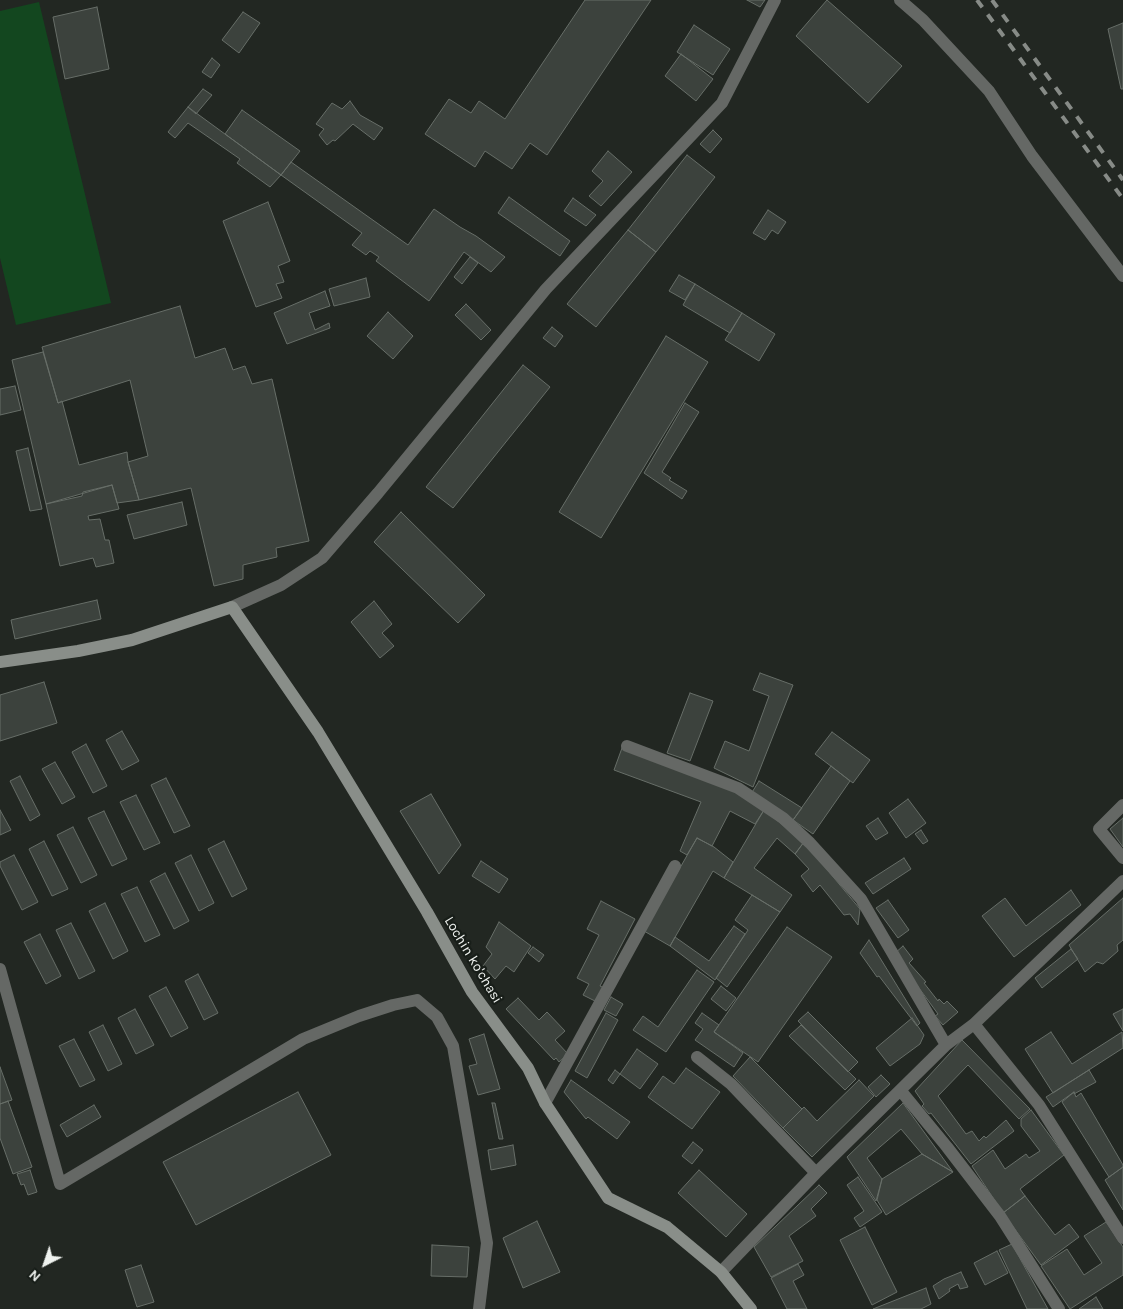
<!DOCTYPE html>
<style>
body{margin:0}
#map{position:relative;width:1123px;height:1309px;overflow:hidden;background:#222722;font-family:Karla,sans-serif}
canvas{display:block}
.north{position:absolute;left:20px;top:1239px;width:50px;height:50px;-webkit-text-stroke:4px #181e19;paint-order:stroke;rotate:221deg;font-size:14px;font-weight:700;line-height:20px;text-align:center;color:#eff2ef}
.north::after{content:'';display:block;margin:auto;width:18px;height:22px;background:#eff2ef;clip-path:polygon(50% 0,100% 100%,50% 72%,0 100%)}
</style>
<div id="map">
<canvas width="1123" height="1309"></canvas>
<div class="north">N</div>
</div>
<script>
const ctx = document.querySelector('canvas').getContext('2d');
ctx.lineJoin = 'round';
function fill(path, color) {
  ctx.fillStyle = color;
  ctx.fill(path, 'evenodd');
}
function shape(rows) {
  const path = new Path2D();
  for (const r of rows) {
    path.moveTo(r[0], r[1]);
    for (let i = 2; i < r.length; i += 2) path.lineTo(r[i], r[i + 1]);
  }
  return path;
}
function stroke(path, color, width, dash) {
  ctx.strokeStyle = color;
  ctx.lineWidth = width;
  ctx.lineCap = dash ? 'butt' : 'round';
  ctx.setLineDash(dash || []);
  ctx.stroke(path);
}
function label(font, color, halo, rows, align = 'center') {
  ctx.font = font + ' Karla,sans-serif';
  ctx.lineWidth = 4.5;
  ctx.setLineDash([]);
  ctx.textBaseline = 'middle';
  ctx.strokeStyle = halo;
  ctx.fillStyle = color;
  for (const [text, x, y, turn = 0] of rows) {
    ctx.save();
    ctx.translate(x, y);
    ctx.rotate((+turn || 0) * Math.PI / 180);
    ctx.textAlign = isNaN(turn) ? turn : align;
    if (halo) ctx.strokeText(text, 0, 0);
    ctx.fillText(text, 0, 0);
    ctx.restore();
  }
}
fill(shape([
 [39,2,111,303,16,325,0,258,0,11]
]), '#13471f');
const building = shape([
 [585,0,651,0,547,155,530,143,512,169,485,151,475,167,425,134,449,99,471,113,479,101,505,119,585,0],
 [747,0,765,0,760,7,747,0],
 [827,0,902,66,868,103,796,36,827,0],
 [97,7,109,69,65,79,53,17,97,7],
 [243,12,260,23,239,53,222,40,243,12],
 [1123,23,1123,89,1121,89,1108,29,1123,23],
 [694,25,730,49,713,75,677,52,694,25],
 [681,54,713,79,696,101,665,76,681,54],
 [212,58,220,65,211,78,202,72,212,58],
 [203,89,212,95,196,114,188,107,203,89],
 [350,101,360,115,383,128,374,140,353,124,335,141,333,140,327,145,319,135,324,129,316,124,332,103,342,109,350,101],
 [188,107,281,175,270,187,237,163,240,159,188,123,175,138,168,132,188,107],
 [242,110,300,151,281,175,225,134,242,110],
 [713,130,722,139,710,153,700,144,713,130],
 [608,151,632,172,601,206,589,196,603,181,592,171,608,151],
 [687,155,715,177,656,252,628,230,687,155],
 [291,162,408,245,434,209,460,227,476,236,505,257,491,272,464,252,429,301,376,261,379,257,370,251,366,255,352,245,362,233,281,175,291,162],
 [509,197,570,241,560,256,498,213,509,197],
 [573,198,596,215,586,226,564,211,573,198],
 [268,202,290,261,278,266,284,282,276,284,282,298,256,307,223,221,268,202],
 [768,210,786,222,778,234,772,230,765,240,753,233,768,210],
 [628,230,656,252,596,327,567,304,628,230],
 [470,257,478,263,462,284,454,277,470,257],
 [679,275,695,284,685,300,669,291,679,275],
 [366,278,370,297,334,306,329,289,366,278],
 [695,284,742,313,730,333,683,305,695,284],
 [325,291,330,306,309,313,315,330,329,323,330,328,287,344,274,313,325,291],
 [466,304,491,330,481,340,455,315,466,304],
 [180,306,195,358,225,348,233,370,245,366,252,384,272,379,309,541,276,548,277,557,243,565,243,579,214,586,191,488,139,500,128,462,148,456,130,380,58,403,42,347,180,306],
 [388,312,413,336,393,359,367,336,388,312],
 [742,313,775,334,759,361,725,340,742,313],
 [552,327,563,336,555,347,543,338,552,327],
 [666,336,708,362,601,538,559,512,666,336],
 [43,352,58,403,62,401,79,465,127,452,128,462,139,500,117,503,112,485,46,504,12,360,43,352],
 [523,365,550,387,453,508,426,487,523,365],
 [15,386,21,410,0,415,0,389,15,386],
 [685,403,699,412,662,472,671,478,669,480,687,491,682,499,644,473,685,403],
 [28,448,42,509,30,511,16,451,28,448],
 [112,485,119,509,88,516,89,520,100,519,105,540,109,540,114,563,96,567,93,558,60,566,46,504,82,496,83,492,112,485],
 [182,502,187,525,134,539,127,515,182,502],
 [401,512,485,595,458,623,374,542,401,512],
 [97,600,101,619,15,639,11,620,97,600],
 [374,601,392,624,382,633,394,646,380,658,351,622,374,601],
 [760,673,793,685,753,787,714,768,725,741,749,751,769,696,753,690,760,673],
 [44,682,57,723,0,741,0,695,44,682],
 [690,693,713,701,690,761,667,753,690,693],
 [122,731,139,761,122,770,106,740,122,731],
 [832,732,870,760,853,783,815,754,832,732],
 [86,744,107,786,93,793,72,752,86,744],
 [622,748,737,790,764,810,755,824,730,811,712,846,697,838,687,855,680,851,701,802,614,770,622,748],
 [55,762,75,797,62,804,42,769,55,762],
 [831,766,850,781,813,834,793,820,831,766],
 [20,776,40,815,30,821,10,781,20,776],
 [166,778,190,826,174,833,151,785,166,778],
 [759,781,802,808,793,820,751,794,759,781],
 [431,794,461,845,439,874,400,811,431,794],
 [136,795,160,843,144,850,120,802,136,795],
 [908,799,926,823,906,838,889,813,908,799],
 [0,810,11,830,0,835,0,810],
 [764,810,804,842,795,854,777,838,754,868,792,895,780,912,724,878,764,810],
 [104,811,127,859,112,866,88,818,104,811],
 [878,818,888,833,876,840,866,826,878,818],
 [1123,818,1123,847,1110,829,1123,818],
 [73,827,97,875,81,883,57,835,73,827],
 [921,830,928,841,923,844,915,834,921,830],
 [697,838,714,847,733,862,724,878,713,871,670,946,644,931,697,838],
 [44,841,68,889,52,896,29,849,44,841],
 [224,841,247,889,232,897,208,849,224,841],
 [804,842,860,909,858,925,850,914,844,915,820,885,813,892,801,876,809,869,795,854,804,842],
 [14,855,38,902,22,910,0,866,0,862,14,855],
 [191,855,214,903,199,911,175,863,191,855],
 [904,858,911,869,873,894,865,883,904,858],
 [481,861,508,879,499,893,472,876,481,861],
 [165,873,189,921,174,929,150,881,165,873],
 [137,887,160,935,145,942,121,894,137,887],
 [1071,890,1081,905,1014,957,982,916,1005,898,1026,926,1071,890],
 [752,895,780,912,727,987,716,978,748,930,735,920,752,895],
 [1123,898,1123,940,1117,945,1118,951,1103,964,1097,962,1085,972,1069,945,1123,898],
 [888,900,909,930,898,938,876,908,888,900],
 [601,901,635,919,600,986,604,988,597,1002,583,995,589,984,577,978,599,935,587,929,601,901],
 [105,903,128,951,113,959,89,911,105,903],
 [499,922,531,946,514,972,506,966,495,979,483,966,492,954,486,947,499,922],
 [71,923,95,971,79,979,56,930,71,923],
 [734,926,745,934,715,980,670,946,675,937,709,961,734,926],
 [787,927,832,957,758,1062,714,1032,787,927],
 [40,934,61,976,46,984,24,942,40,934],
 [869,940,920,1023,917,1026,879,976,877,977,860,953,869,940],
 [903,946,913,959,909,963,926,982,924,983,938,1001,939,999,944,1004,947,1001,958,1012,943,1025,935,1016,938,1014,894,954,903,946],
 [533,947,544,955,539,962,528,953,533,947],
 [1071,949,1078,959,1042,988,1035,978,1071,949],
 [697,970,714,982,666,1052,633,1030,643,1016,658,1027,697,970],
 [198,974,218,1013,204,1020,185,981,198,974],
 [721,986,736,998,726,1011,711,999,721,986],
 [166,987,188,1028,171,1037,149,996,166,987],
 [611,997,623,1004,616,1016,604,1010,611,997],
 [518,998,539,1020,547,1012,565,1031,555,1040,568,1054,559,1062,556,1058,554,1060,506,1009,518,998],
 [135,1009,154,1045,136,1054,118,1018,135,1009],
 [1123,1009,1123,1031,1113,1014,1123,1009],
 [808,1012,858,1062,848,1072,798,1021,808,1012],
 [606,1013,618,1020,587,1078,575,1071,606,1013],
 [702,1013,719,1025,714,1032,743,1053,734,1067,695,1040,703,1029,695,1023,702,1013],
 [912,1018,924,1035,920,1044,890,1066,876,1048,912,1018],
 [103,1025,122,1064,108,1071,89,1032,103,1025],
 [801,1025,856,1079,845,1090,789,1036,801,1025],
 [1051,1032,1072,1064,1122,1032,1123,1048,1053,1093,1025,1049,1051,1032],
 [484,1034,500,1089,478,1095,469,1066,477,1064,469,1039,484,1034],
 [74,1039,95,1080,80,1087,59,1046,74,1039],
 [962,1040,1030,1109,1019,1119,968,1065,938,1096,966,1134,972,1131,979,1141,984,1136,986,1138,1006,1120,1014,1131,971,1164,931,1113,929,1114,922,1106,924,1104,915,1091,962,1040],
 [637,1049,658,1064,640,1089,620,1074,637,1049],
 [750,1057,802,1109,783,1128,733,1076,750,1057],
 [0,1067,12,1100,0,1104,0,1067],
 [686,1068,720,1092,692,1129,648,1097,663,1076,674,1084,686,1068],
 [615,1070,620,1074,613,1084,608,1080,615,1070],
 [1089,1070,1096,1082,1074,1094,1074,1092,1053,1107,1046,1097,1089,1070],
 [881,1075,890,1084,876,1097,868,1087,881,1075],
 [571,1080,630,1122,617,1139,588,1117,586,1119,564,1092,571,1080],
 [859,1080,874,1096,812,1157,783,1128,804,1107,817,1121,859,1080],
 [298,1092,331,1155,196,1225,163,1162,298,1092],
 [1074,1092,1076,1097,1081,1093,1123,1165,1123,1167,1109,1177,1062,1102,1074,1092],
 [8,1101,32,1167,13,1174,0,1138,0,1104,8,1101],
 [492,1103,495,1103,503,1139,499,1139,492,1103],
 [903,1103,953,1172,922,1154,901,1129,867,1158,882,1179,876,1201,847,1157,903,1103],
 [94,1105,101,1117,67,1137,60,1125,94,1105],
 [1031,1110,1064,1155,1020,1189,1025,1196,1003,1213,972,1166,993,1150,1005,1169,1026,1154,1029,1158,1040,1151,1021,1126,1021,1119,1031,1110],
 [693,1142,703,1150,692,1164,682,1156,693,1142],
 [513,1145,516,1165,491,1170,488,1150,513,1145],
 [922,1154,953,1172,886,1215,877,1200,882,1179,922,1154],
 [1123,1167,1123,1210,1105,1180,1123,1167],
 [30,1170,37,1192,28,1195,24,1184,21,1185,17,1174,30,1170],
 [699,1170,747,1214,726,1237,678,1193,699,1170],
 [858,1177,882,1212,860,1227,854,1218,864,1211,847,1185,858,1177],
 [819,1185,827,1193,811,1209,816,1216,789,1236,803,1261,771,1277,754,1247,819,1185],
 [1025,1196,1055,1235,1069,1224,1079,1237,1041,1265,1003,1213,1025,1196],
 [537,1221,560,1272,523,1288,503,1238,537,1221],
 [1106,1222,1123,1247,1123,1275,1070,1309,1041,1266,1067,1249,1084,1275,1102,1263,1084,1236,1106,1222],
 [865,1227,897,1292,872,1305,840,1240,865,1227],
 [1012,1244,1048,1309,1027,1309,999,1250,1012,1244],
 [432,1245,469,1247,467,1277,431,1276,432,1245],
 [997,1251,1008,1273,985,1285,974,1263,997,1251],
 [798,1264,804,1275,793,1281,807,1309,787,1309,771,1278,798,1264],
 [141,1265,154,1302,137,1307,125,1270,141,1265],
 [961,1272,968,1287,960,1289,958,1284,949,1289,950,1291,939,1299,933,1286,944,1279,961,1272],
 [926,1288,931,1304,921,1309,873,1309,926,1288],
 [1096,1297,1103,1309,1079,1309,1096,1297]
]);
fill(building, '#3c423d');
stroke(building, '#676e68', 1);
stroke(shape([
 [900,0,923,20,989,91,1032,156,1123,276],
 [232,607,281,585,322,558,378,493,546,289,722,103,775,0],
 [627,746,738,788,783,818,810,843,861,899,946,1045],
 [1123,805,1099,829,1123,858],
 [0,969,60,1184,303,1039,359,1016,393,1005,417,1000,437,1017,453,1046,487,1243,479,1309],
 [974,1024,1039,1105,1123,1238],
 [697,1057,731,1084,816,1173],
 [901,1091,947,1147,1000,1216,1059,1309],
 [545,1103,675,866],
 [721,1272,816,1173,946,1045,974,1024,1123,881]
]), '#656865', 12);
stroke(shape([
 [0,662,78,651,132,640,232,607,318,732,427,912,472,992,528,1068,545,1103,608,1198,667,1227,721,1272,751,1309]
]), '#898e89', 12);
stroke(shape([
 [977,0,1123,199],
 [992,0,1123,180]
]), '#878b87', 4, [9, 9]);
label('14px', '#eff2ef', '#181e19', [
 ["Lochin ko'chasi",473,960,59]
]);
</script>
